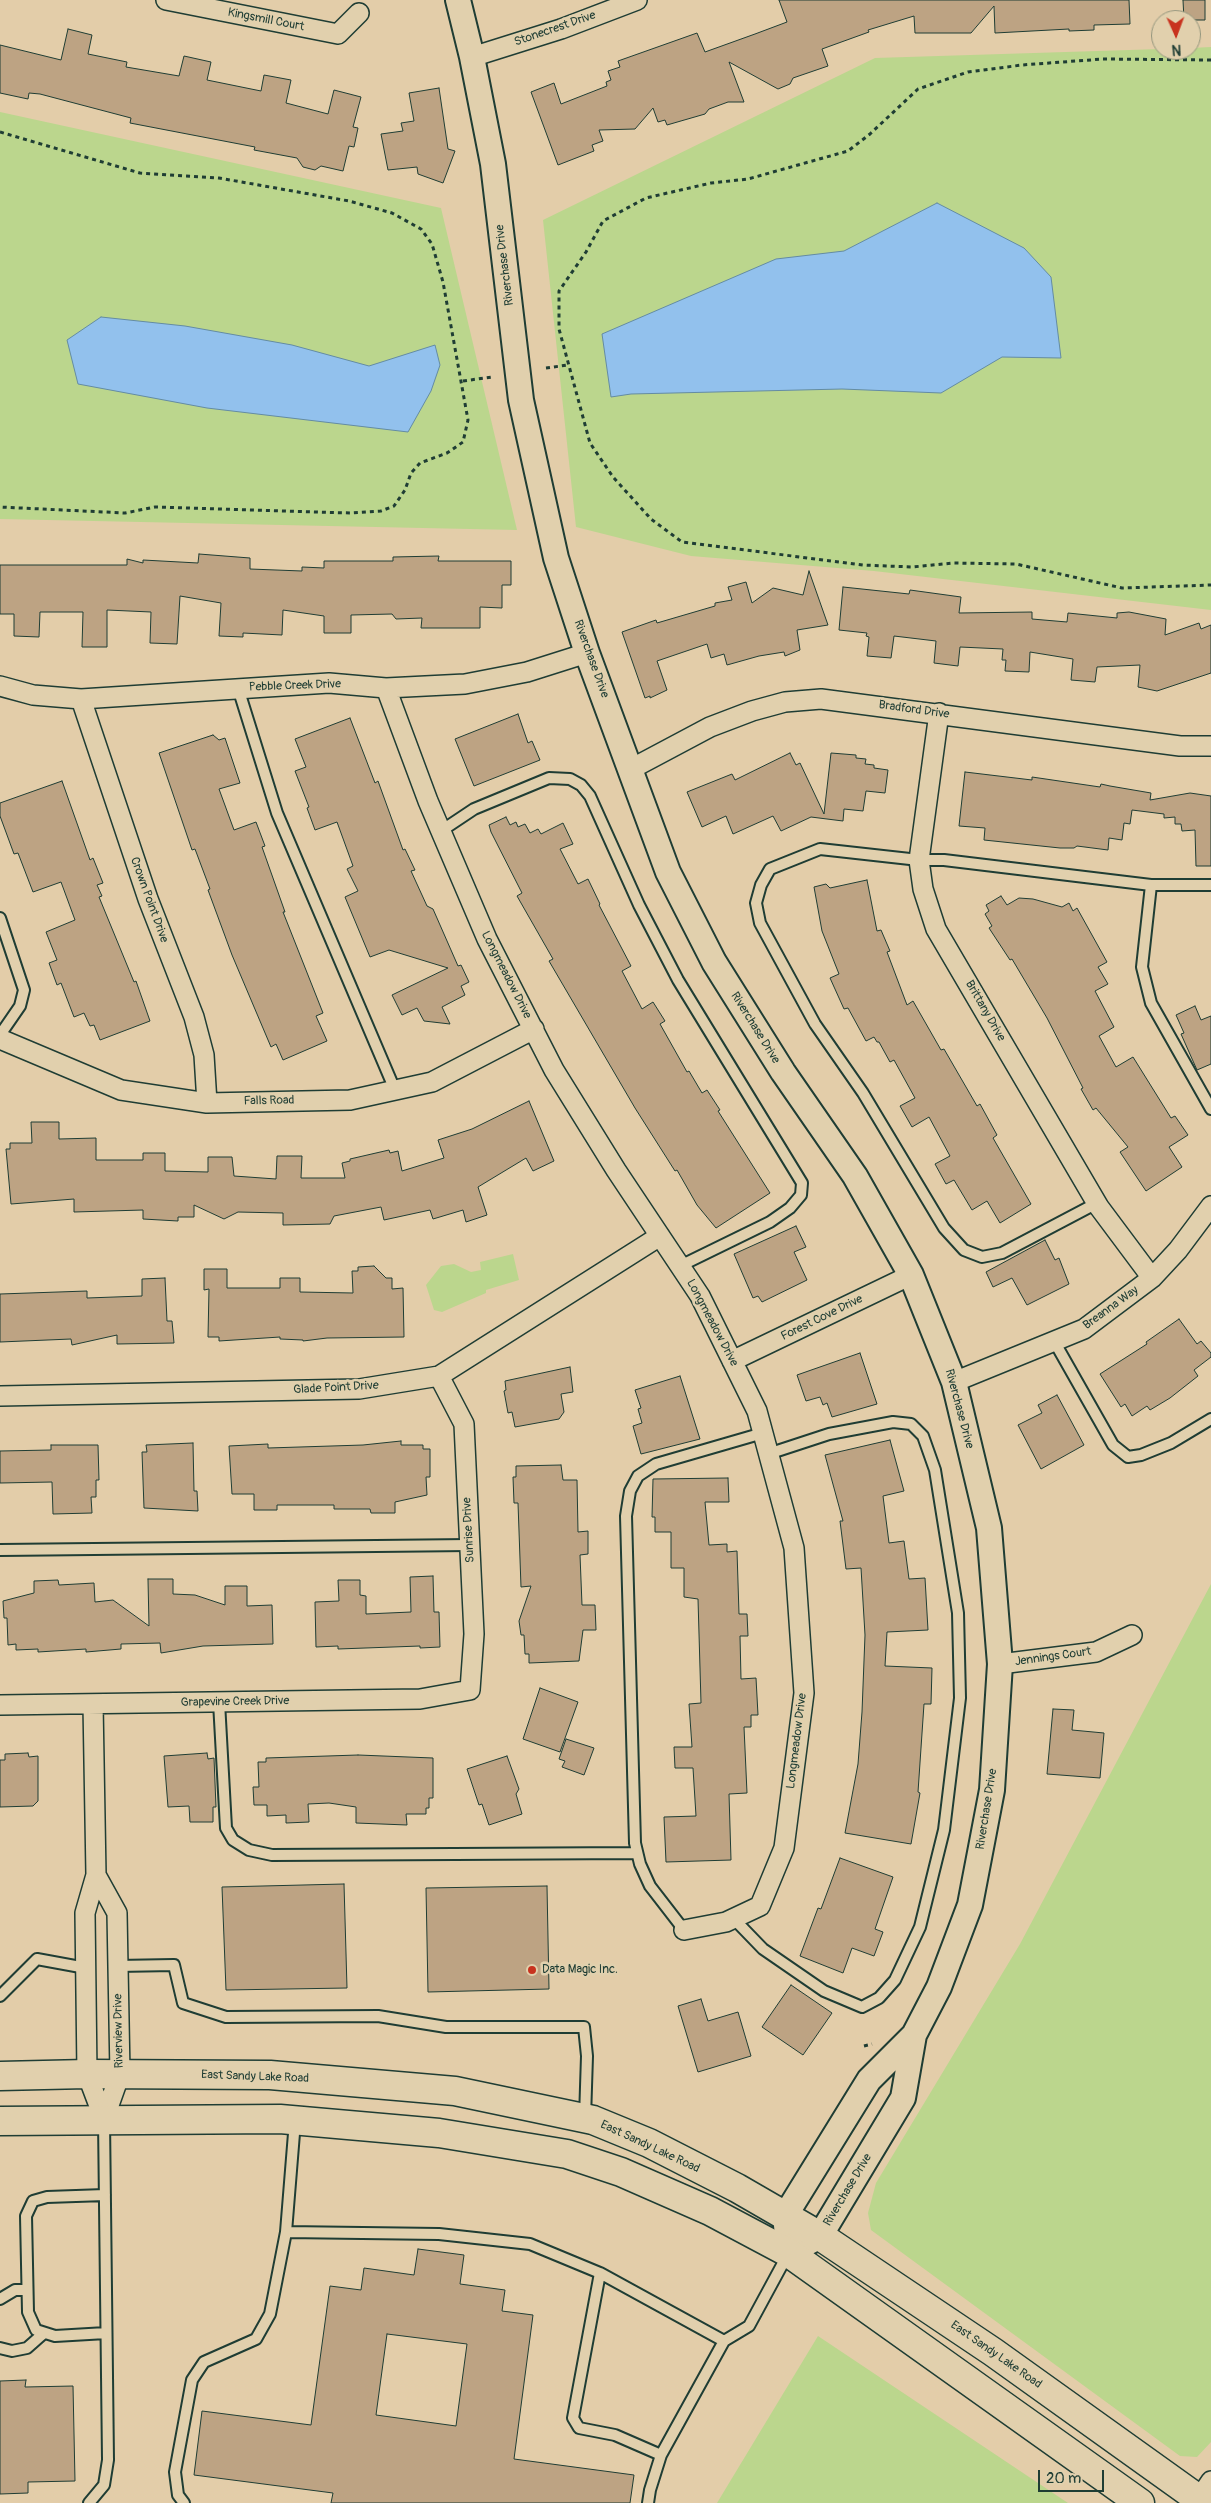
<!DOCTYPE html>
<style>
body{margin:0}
#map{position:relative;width:1211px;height:2503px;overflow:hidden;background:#e3cda9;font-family:Pangolin,sans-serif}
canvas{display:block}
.north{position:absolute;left:1151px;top:10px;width:50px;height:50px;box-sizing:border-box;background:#e1d0ad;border:1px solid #93957d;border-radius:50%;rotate:178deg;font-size:14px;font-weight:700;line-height:20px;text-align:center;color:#1f3d34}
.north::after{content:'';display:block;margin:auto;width:18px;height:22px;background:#c8321e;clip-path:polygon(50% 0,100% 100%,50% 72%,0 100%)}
.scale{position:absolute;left:1038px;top:2470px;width:66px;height:22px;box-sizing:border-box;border:2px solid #1f3d34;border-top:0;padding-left:6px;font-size:15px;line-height:18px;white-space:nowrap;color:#1f3d34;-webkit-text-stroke:4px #e1d0ad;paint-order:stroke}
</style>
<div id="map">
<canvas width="1211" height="2503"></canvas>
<div class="north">N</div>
<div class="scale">20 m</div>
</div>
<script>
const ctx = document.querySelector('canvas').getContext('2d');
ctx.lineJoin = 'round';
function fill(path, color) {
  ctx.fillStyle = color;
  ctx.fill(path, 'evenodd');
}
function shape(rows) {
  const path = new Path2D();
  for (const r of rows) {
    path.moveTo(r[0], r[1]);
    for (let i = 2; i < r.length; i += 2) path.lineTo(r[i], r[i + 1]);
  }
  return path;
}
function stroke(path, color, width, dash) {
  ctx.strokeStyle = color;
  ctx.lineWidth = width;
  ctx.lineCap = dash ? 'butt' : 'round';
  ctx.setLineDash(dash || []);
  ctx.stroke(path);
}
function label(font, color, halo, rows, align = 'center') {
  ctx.font = font + ' Pangolin,sans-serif';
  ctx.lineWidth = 5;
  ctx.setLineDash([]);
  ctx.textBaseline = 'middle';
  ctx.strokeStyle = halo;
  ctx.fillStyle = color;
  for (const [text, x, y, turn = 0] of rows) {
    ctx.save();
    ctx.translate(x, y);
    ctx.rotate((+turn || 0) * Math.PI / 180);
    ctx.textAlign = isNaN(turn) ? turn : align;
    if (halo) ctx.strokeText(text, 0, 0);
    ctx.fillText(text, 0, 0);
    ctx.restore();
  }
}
fill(shape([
 [1211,47,1211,610,874,571,691,556,576,527,543,220,875,58,1161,49,1191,50,1191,48],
 [0,112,441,208,517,530,0,519],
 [513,1254,519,1280,486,1290,486,1293,442,1312,434,1310,426,1285,441,1266,454,1264,471,1272,481,1270,480,1262],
 [1211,1584,1211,2442,1197,2457,1180,2456,871,2230,868,2213,876,2183,1020,1944],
 [818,2336,1068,2503,717,2503]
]), '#bbd68d');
const water = shape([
 [937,203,1024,248,1051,277,1061,358,1002,357,941,393,842,389,631,394,611,397,602,334,776,259,844,251,937,203],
 [101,317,185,326,292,345,369,366,435,345,440,365,431,391,408,432,207,408,78,384,67,340,101,317]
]);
fill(water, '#92c1ed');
stroke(water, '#648ca3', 1);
const building = shape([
 [779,0,1129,0,1130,24,1094,25,1094,30,1069,31,1069,29,995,33,994,6,971,33,915,33,914,16,868,30,869,32,822,49,828,66,793,78,790,84,778,89,729,62,744,102,728,102,709,109,705,114,667,125,665,120,658,122,653,108,635,129,599,130,603,141,592,145,594,151,558,165,531,92,554,83,561,104,607,86,606,82,611,80,608,71,620,67,618,61,697,33,705,52,755,34,787,22,779,0],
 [1183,0,1205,0,1205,20,1184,20,1183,0],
 [68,29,92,35,88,54,127,62,126,67,179,76,184,56,211,62,207,80,261,91,264,75,291,80,286,103,328,114,334,90,361,97,353,127,358,128,354,147,349,146,343,171,321,166,315,170,303,167,297,158,254,150,255,147,130,123,131,118,40,94,29,93,28,99,0,93,0,45,61,60,68,29],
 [439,88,448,149,455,151,443,183,418,174,417,167,388,170,381,134,403,131,401,123,414,121,409,93,439,88],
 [199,554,250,558,250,569,302,571,302,567,324,568,324,561,393,561,393,557,439,556,438,561,511,561,511,585,502,585,502,608,480,607,480,628,421,628,422,618,396,619,392,614,351,615,351,633,324,633,324,616,283,610,282,635,243,633,243,637,219,636,221,603,180,596,177,644,150,643,151,612,107,610,107,647,82,647,83,612,40,612,39,637,14,636,14,614,0,614,0,565,127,565,127,559,143,563,143,560,198,563,199,554],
 [809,571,828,625,797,630,800,650,785,656,784,652,759,656,727,665,724,654,711,658,707,644,657,661,667,690,650,698,650,696,645,698,622,632,656,620,657,623,715,606,715,603,732,600,728,587,746,582,752,603,773,588,803,595,809,571],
 [843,587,909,594,910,590,961,597,959,613,1032,612,1032,619,1067,622,1068,613,1117,618,1117,613,1129,612,1166,619,1165,635,1199,623,1201,629,1211,625,1211,673,1157,691,1138,687,1140,665,1097,667,1095,682,1071,680,1073,659,1030,652,1029,672,1005,671,1006,660,1002,660,1003,649,960,647,958,666,934,663,936,641,894,636,891,658,867,656,869,637,866,636,867,633,839,630,843,587],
 [518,714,528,743,532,741,540,760,474,786,455,739,518,714],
 [350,718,375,783,378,781,403,850,405,849,415,870,411,871,427,906,433,909,458,966,461,965,469,982,461,986,465,995,442,1007,450,1024,424,1021,417,1008,402,1015,392,995,448,968,389,950,370,957,345,897,358,891,347,869,353,866,337,822,315,830,307,808,309,807,295,771,306,767,295,739,350,718],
 [213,735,219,740,225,738,240,783,219,789,234,830,256,822,265,846,262,847,285,912,283,912,323,1013,316,1016,327,1041,283,1060,276,1044,271,1047,232,955,208,890,210,889,195,849,192,850,159,753,213,735],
 [790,753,796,765,800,763,824,814,831,753,856,755,856,758,866,759,865,764,874,765,874,768,888,770,885,793,866,791,863,811,844,809,843,821,811,817,781,831,773,816,733,834,726,816,702,827,687,792,732,774,735,780,790,753],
 [965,772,1032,780,1032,777,1100,787,1101,784,1110,786,1151,793,1150,800,1190,793,1211,796,1211,866,1196,866,1195,830,1182,831,1181,824,1175,824,1175,817,1164,818,1164,814,1132,810,1130,824,1124,823,1122,840,1109,838,1108,850,1077,846,1074,848,1060,848,984,840,985,828,959,826,965,772],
 [62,781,90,860,93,858,103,883,97,885,102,896,99,897,134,982,136,981,150,1021,100,1040,94,1025,90,1026,84,1013,74,1017,61,983,57,985,49,963,57,960,46,932,75,920,61,882,33,892,18,853,14,854,0,816,0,803,62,781],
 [506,817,510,825,516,822,518,827,525,824,530,833,538,829,541,834,563,823,573,844,560,849,578,884,588,879,600,904,599,905,631,966,622,971,642,1009,653,1002,665,1021,660,1024,687,1072,689,1071,702,1093,707,1090,720,1110,718,1111,770,1193,716,1228,697,1205,677,1170,675,1171,635,1108,549,961,553,959,517,896,522,893,491,832,489,825,506,817],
 [867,880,877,931,881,930,890,951,887,952,907,1005,913,1001,941,1050,944,1049,977,1106,980,1104,997,1135,993,1138,1031,1204,1000,1223,987,1201,972,1210,954,1180,946,1184,935,1164,950,1156,929,1117,912,1127,900,1106,915,1098,894,1060,890,1062,879,1042,877,1042,874,1037,866,1041,848,1008,844,1009,830,978,839,974,822,931,814,887,826,884,830,888,867,880],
 [1001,896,1007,905,1019,898,1033,899,1062,907,1069,903,1073,911,1077,908,1107,962,1098,967,1108,984,1095,991,1114,1027,1099,1036,1116,1067,1133,1057,1171,1118,1175,1116,1188,1135,1169,1147,1182,1167,1146,1191,1120,1152,1128,1147,1096,1108,1093,1110,1081,1089,1083,1088,1047,1018,1012,959,1010,960,989,928,992,926,985,914,989,911,986,905,1001,896],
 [1195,1006,1201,1020,1211,1016,1211,1064,1197,1070,1181,1034,1184,1033,1176,1015,1195,1006],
 [529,1101,554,1161,533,1171,526,1158,478,1187,487,1215,466,1222,463,1210,433,1219,430,1210,384,1220,381,1207,334,1216,330,1224,283,1225,283,1213,238,1212,224,1219,194,1205,194,1217,178,1217,178,1221,143,1219,143,1210,74,1212,74,1199,11,1204,6,1149,10,1149,10,1143,32,1143,31,1122,59,1122,59,1139,96,1138,96,1160,143,1160,143,1153,165,1153,165,1171,208,1172,208,1157,232,1157,234,1176,276,1179,277,1156,302,1156,301,1178,345,1178,342,1163,350,1161,350,1159,389,1150,390,1153,398,1151,402,1171,444,1158,438,1140,472,1129,529,1101],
 [796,1226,806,1247,794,1252,807,1280,762,1302,758,1296,753,1298,734,1254,796,1226],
 [1045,1240,1055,1260,1059,1258,1069,1284,1027,1305,1012,1278,993,1287,986,1272,1045,1240],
 [374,1266,386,1278,392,1278,392,1289,403,1288,404,1337,327,1338,303,1341,303,1340,280,1339,280,1337,219,1341,219,1337,208,1337,209,1289,204,1290,204,1269,227,1269,227,1288,280,1288,280,1278,300,1278,300,1292,353,1293,352,1271,358,1271,358,1267,374,1266],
 [165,1278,167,1321,172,1321,174,1343,117,1344,117,1335,72,1345,71,1339,0,1342,0,1294,87,1291,87,1298,142,1296,142,1279,165,1278],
 [1179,1319,1197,1344,1201,1341,1211,1353,1211,1357,1194,1370,1198,1376,1170,1398,1150,1410,1147,1406,1132,1416,1125,1404,1121,1407,1100,1374,1147,1344,1146,1342,1179,1319],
 [860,1353,877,1404,832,1417,827,1403,823,1405,820,1397,806,1401,797,1375,860,1353],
 [570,1367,573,1392,561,1394,564,1412,559,1419,515,1427,512,1412,508,1413,504,1391,506,1390,505,1381,570,1367],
 [680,1376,700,1439,641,1454,633,1426,642,1423,638,1409,641,1408,635,1390,680,1376],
 [1057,1395,1084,1445,1041,1469,1018,1425,1042,1413,1038,1405,1057,1395],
 [890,1440,904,1491,883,1496,889,1543,904,1541,909,1579,925,1578,928,1630,887,1632,885,1666,932,1668,931,1704,924,1704,918,1792,920,1793,911,1844,845,1833,858,1764,862,1712,865,1635,861,1568,846,1569,840,1521,843,1521,825,1455,890,1440],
 [401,1441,401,1445,423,1445,423,1449,430,1449,430,1477,426,1477,427,1495,395,1502,395,1513,371,1513,370,1509,334,1509,334,1505,277,1505,277,1510,254,1510,254,1494,232,1494,229,1446,268,1444,268,1448,363,1445,401,1441],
 [193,1443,194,1491,197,1491,198,1511,144,1508,142,1452,147,1452,146,1445,193,1443],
 [51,1445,98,1445,99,1480,96,1480,96,1497,91,1497,92,1513,53,1514,52,1482,0,1483,0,1451,51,1450,51,1445],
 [561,1465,563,1480,577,1480,578,1532,588,1531,588,1554,580,1555,582,1605,595,1605,596,1630,583,1630,579,1661,529,1663,529,1654,525,1654,524,1635,521,1635,519,1621,531,1586,521,1587,518,1503,514,1503,513,1477,516,1477,516,1466,561,1465],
 [728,1478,729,1502,705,1502,709,1545,727,1544,727,1552,737,1551,739,1614,747,1614,748,1636,740,1636,741,1679,756,1678,758,1715,751,1715,751,1727,744,1727,747,1793,729,1794,731,1860,666,1862,664,1817,696,1816,693,1768,675,1768,674,1747,692,1747,689,1704,701,1703,698,1599,684,1597,684,1568,671,1568,671,1532,655,1532,655,1517,652,1517,653,1479,728,1478],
 [433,1576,434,1612,439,1612,440,1647,420,1648,420,1646,338,1649,338,1646,316,1647,315,1602,339,1601,338,1580,360,1580,360,1595,366,1596,366,1614,411,1612,410,1577,433,1576],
 [148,1579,173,1579,173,1594,195,1595,225,1605,225,1586,247,1586,247,1606,272,1605,273,1644,203,1646,161,1653,160,1643,121,1644,121,1649,86,1652,86,1649,38,1652,38,1649,16,1650,16,1644,8,1645,7,1618,4,1618,3,1601,34,1593,34,1581,58,1580,59,1585,94,1583,95,1602,113,1600,149,1626,148,1579],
 [540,1688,578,1702,560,1752,523,1739,540,1688],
 [1053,1709,1074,1710,1072,1730,1104,1733,1100,1778,1047,1774,1053,1709],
 [566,1739,594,1748,584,1775,562,1767,565,1761,559,1759,566,1739],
 [28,1753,29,1757,38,1756,38,1801,33,1806,0,1807,0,1760,5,1760,5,1754,28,1753],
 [207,1753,208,1759,214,1758,216,1807,213,1807,213,1822,190,1822,189,1806,168,1807,164,1756,207,1753],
 [358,1755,433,1758,433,1798,429,1798,429,1808,426,1808,426,1814,406,1814,407,1825,356,1823,356,1807,329,1803,308,1804,309,1822,286,1823,286,1815,267,1816,267,1805,254,1805,253,1787,259,1787,258,1762,266,1762,266,1758,358,1755],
 [507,1756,519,1789,516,1794,522,1814,489,1825,482,1804,479,1805,467,1769,507,1756],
 [840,1858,893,1877,875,1929,883,1932,874,1956,852,1948,843,1973,800,1956,818,1908,821,1909,840,1858],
 [344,1884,347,1988,226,1990,222,1887,344,1884],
 [547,1886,549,1989,428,1992,426,1888,547,1886],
 [791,1985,832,2013,803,2055,762,2027,791,1985],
 [701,1999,708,2021,738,2012,751,2056,698,2072,678,2006,701,1999],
 [418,2249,464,2255,460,2284,505,2290,502,2311,533,2315,514,2459,634,2475,630,2503,331,2503,333,2493,194,2475,202,2411,311,2425,330,2286,361,2290,364,2268,414,2275,418,2249],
 [387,2334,467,2344,456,2426,376,2415,387,2334],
 [26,2380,25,2387,73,2386,75,2481,28,2482,28,2493,0,2494,0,2381,26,2380]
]);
fill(building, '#bda383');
stroke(building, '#1f3d34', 1);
const service = shape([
 [238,688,277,813,395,1090],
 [441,831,474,809,549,778,570,779,581,785,590,796,639,905,678,980,802,1183,801,1195,790,1208,770,1222,680,1266],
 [1211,885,1151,885,1142,967,1151,1003,1211,1109],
 [0,918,24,990,20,1006,0,1035],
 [1097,1203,1002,1253,982,1257,964,1250,944,1228,863,1093,815,1024,760,923,756,903,761,885,770,869,820,849,919,860,944,860,1151,885],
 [1054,1341,1113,1445,1128,1457,1141,1455,1171,1443,1211,1419],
 [0,1550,470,1545],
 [219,1702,226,1828,233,1840,249,1850,272,1855,637,1853],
 [734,1919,763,1949,824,1991,862,2007,879,1998,895,1980,920,1927,944,1830,960,1698,958,1613,935,1470,923,1436,911,1424,893,1422,829,1434,768,1454],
 [684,1930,650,1886,640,1864,635,1843,626,1516,630,1491,638,1476,656,1464,763,1433],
 [117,1966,174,1965,183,2003,226,2017,378,2016,446,2027,584,2027,587,2056,585,2118],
 [0,1996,37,1959,86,1968],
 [105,2195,47,2197,33,2201,26,2216,28,2312,36,2330,55,2336,106,2333],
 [286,2232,439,2234,530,2244,600,2273,724,2341],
 [600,2273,573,2418,579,2428,615,2435,661,2455],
 [0,2299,15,2290,27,2290],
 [0,2348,12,2351,27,2348,44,2333],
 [89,2503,104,2485,108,2460,104,2120],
 [184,2503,178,2495,175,2472,192,2380,204,2362,256,2339,270,2314,286,2232,295,2121],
 [648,2503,650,2490,661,2455,724,2341,749,2326,788,2254]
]);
const minor = shape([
 [166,0,338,34,359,13],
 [472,57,561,29,637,0],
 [0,686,33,695,81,699,329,683,386,688,465,684,527,672,587,653],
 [386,688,428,801,487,939,554,1070,616,1170,700,1296,757,1411,794,1548,804,1693,784,1848,760,1906,726,1922,684,1930],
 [81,699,148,899,194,1017,204,1055,207,1103],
 [939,713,919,860,923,889,936,929,1099,1207,1152,1278],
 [631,769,710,727,752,711,785,702,821,699,1180,746,1211,746],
 [0,1039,121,1090,207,1103,350,1100,432,1082,534,1029],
 [732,1361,911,1275],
 [954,1382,1084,1329,1152,1278,1178,1250,1211,1206],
 [0,1396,359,1389,439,1376,660,1236],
 [1000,1664,1096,1652,1132,1635],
 [93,1704,96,1875,85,1913,87,2074,104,2119],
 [0,1705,420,1699,470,1690,474,1634,464,1424,439,1376],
 [96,1875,117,1913,120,2074,104,2119],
 [1196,2503,1211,2481]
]);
const tertiary = shape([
 [458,0,472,57,493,164,521,400,556,558,587,653,668,872,714,962,783,1072,855,1176,911,1275,954,1382,989,1528,1000,1664,992,1790,970,1905,939,1987,914,2035,903,2098,820,2236,789,2253,785,2216,869,2080,914,2035]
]);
const secondary = shape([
 [0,2076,87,2074,270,2075,455,2091,593,2120,649,2143,737,2188,820,2236,993,2352,1204,2503],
 [0,2121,280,2119,439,2133,567,2154,621,2172,710,2211,789,2253,1140,2503]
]);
stroke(service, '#1f3d34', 14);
stroke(minor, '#1f3d34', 22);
stroke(tertiary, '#1f3d34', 28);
stroke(secondary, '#1f3d34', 31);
stroke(shape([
 [1211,60,1103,59,1022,65,968,72,918,89,870,134,848,151,748,179,711,183,646,198,603,221,586,252,559,291,559,329,590,443,613,477,651,519,682,542,863,565,912,567,954,563,1016,564,1122,588,1211,585],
 [0,132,140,173,219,178,349,201,392,213,421,229,432,244,443,282,468,420,463,442,447,453,420,463,411,473,405,490,394,506,381,511,350,513,155,507,125,513,0,507],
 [546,368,568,365],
 [463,381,492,377],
 [864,2046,872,2044]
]), '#1f3d34', 3, [4, 4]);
stroke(service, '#e1d0ad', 10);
stroke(minor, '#e1d0ad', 19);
stroke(tertiary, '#e1d0ad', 24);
stroke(secondary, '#e1d0ad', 28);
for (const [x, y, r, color] of [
 [532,1970,5,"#c8321e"]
]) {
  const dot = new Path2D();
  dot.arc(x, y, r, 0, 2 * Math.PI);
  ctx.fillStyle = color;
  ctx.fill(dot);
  stroke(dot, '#e1d0ad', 2);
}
label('12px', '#1f3d34', '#e1d0ad', [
 ["Kingsmill Court",266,20,11],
 ["Stonecrest Drive",555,29,-19],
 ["Riverchase Drive",505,265,-97],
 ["Riverchase Drive",591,659,70],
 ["Pebble Creek Drive",295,686,-2],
 ["Bradford Drive",914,710,8],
 ["Crown Point Drive",149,900,70],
 ["Longmeadow Drive",506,975,63],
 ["Brittany Drive",985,1011,60],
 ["Riverchase Drive",755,1028,58],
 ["Falls Road",269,1101,-1],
 ["Breanna Way",1111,1308,-36],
 ["Forest Cove Drive",822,1318,-26],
 ["Longmeadow Drive",712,1323,62],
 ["Glade Point Drive",336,1388,-3],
 ["Riverchase Drive",959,1409,75],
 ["Sunrise Drive",469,1530,-93],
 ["Jennings Court",1053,1657,-8],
 ["Grapevine Creek Drive",235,1702,-1],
 ["Longmeadow Drive",797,1741,-83],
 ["Riverchase Drive",987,1809,-81],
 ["Riverview Drive",119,2031,-91],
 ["East Sandy Lake Road",255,2077,2],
 ["East Sandy Lake Road",650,2147,25],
 ["Riverchase Drive",848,2190,-59],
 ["East Sandy Lake Road",996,2355,35]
]);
label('12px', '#1f3d34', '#e1d0ad', [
 ["Data Magic Inc.",542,1970]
], 'left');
</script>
